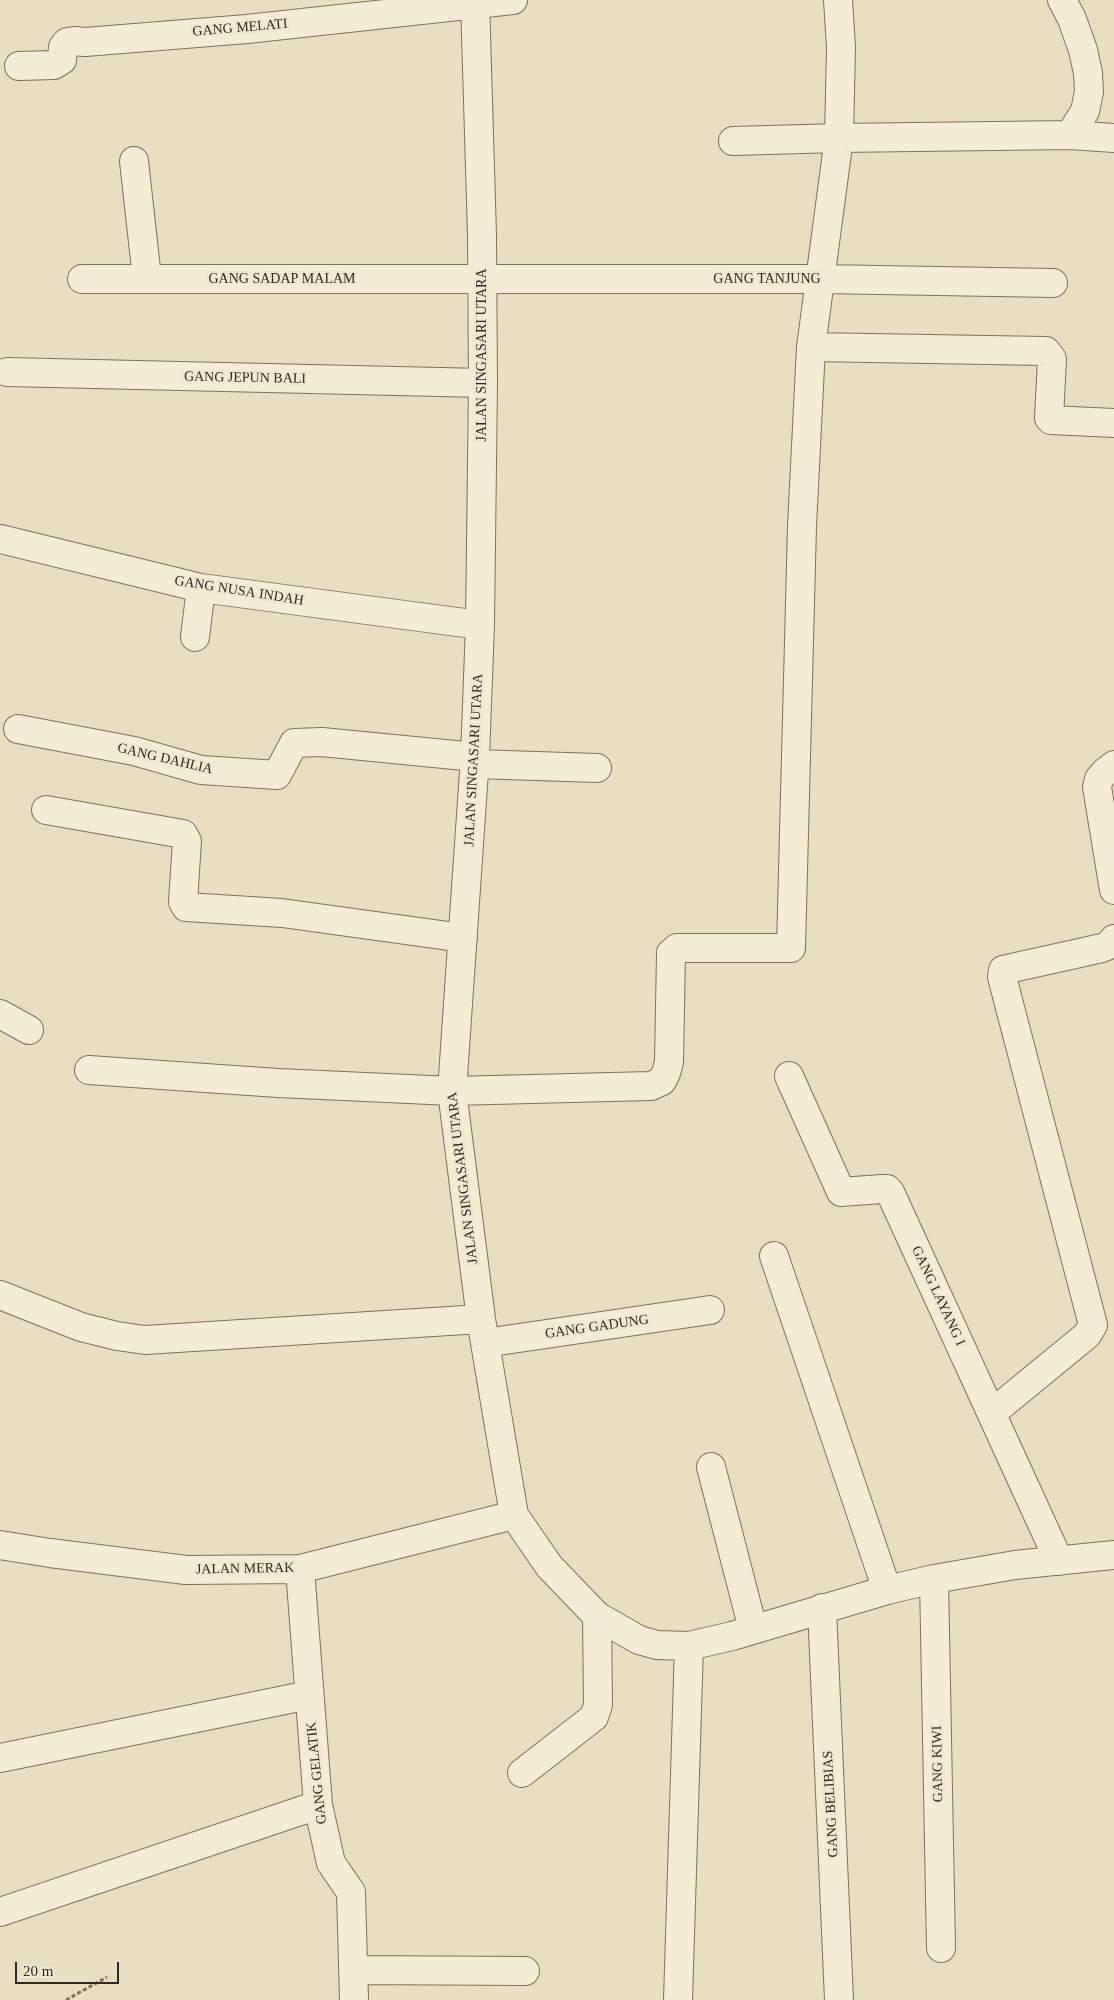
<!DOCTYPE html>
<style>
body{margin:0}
#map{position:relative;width:1114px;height:2000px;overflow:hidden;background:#e8dec2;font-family:"Times New Roman",serif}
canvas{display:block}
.scale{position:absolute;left:15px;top:1962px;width:104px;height:22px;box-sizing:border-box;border:2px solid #31281e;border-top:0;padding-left:6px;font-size:15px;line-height:18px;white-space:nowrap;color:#31281e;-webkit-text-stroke:4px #f0e8d1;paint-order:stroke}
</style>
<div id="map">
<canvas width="1114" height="2000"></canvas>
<div class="scale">20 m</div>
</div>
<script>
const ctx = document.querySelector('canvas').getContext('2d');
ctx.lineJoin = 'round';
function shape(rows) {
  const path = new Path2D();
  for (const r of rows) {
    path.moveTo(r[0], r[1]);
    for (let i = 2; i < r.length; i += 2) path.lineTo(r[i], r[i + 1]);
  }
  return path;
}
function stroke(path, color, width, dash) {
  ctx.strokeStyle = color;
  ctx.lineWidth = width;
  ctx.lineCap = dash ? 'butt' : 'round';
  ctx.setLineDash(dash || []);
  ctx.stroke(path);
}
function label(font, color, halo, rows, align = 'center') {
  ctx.font = font + ' "Times New Roman",serif';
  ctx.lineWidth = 5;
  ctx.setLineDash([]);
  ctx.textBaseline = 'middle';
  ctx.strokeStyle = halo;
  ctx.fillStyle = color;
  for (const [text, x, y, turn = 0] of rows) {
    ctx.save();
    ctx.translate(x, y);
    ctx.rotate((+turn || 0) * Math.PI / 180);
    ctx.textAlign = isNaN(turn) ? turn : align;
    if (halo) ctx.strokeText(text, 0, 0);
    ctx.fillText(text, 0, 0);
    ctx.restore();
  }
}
const minor = shape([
 [475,0,482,235,483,383,480,625,475,757,452,1091,481,1319,514,1515,549,1566,597,1616,639,1640,657,1645,689,1646,732,1636,887,1590,934,1579,1015,1565,1114,1555],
 [1062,0,1072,19,1083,50,1088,73,1089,92,1085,111,1070,135],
 [19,66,54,65,62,60,63,47,67,42,74,41,85,42,247,29,513,0],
 [733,141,839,138,841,47,838,0],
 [134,161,147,278],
 [82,279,821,279,1053,283],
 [811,347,1046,351,1052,359,1049,418,1051,420,1114,423],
 [7,372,483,383],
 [1,539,201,588,480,625],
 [195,637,201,588],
 [18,729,134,751,201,770,277,775,294,743,322,742,475,757],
 [475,764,597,768],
 [1114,765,1105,772,1099,779,1097,787,1114,890],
 [46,810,183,834,187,841,183,902,186,907,282,913,463,938],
 [0,1014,29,1030],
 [89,1070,278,1083,452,1091,651,1086,662,1081,666,1073,669,1062,671,953,677,948,791,948,802,526,811,347,839,138,1070,135,1114,138],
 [789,1076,841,1192,882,1189,887,1189,890,1192,1059,1561],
 [774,1256,887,1590],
 [0,1295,81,1327,117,1336,145,1340,481,1319],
 [485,1343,710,1310],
 [992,1413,1087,1335,1093,1325,1002,977,1003,970,1102,948,1109,945,1114,939],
 [711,1467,753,1629],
 [0,1545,50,1553,186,1570,300,1569,514,1515],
 [300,1569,318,1805,331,1863,351,1892,354,2000],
 [934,1579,941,1948],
 [822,1608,839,2000],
 [0,1758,309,1695],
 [522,1773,594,1717,598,1705,597,1616],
 [0,1912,318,1805],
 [353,1970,525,1971],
 [678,2000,689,1646]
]);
stroke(minor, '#80705b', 30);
stroke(shape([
 [66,2000,107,1977]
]), '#80705b', 3, [4, 2.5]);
stroke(minor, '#f4ecd4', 28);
label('14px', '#31281e', '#f0e8d1', [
 ["GANG MELATI",240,28,-5],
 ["GANG SADAP MALAM",282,279],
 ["GANG TANJUNG",767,279],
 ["JALAN SINGASARI UTARA",482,355,-90],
 ["GANG JEPUN BALI",245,378,1],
 ["GANG NUSA INDAH",239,591,9],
 ["GANG DAHLIA",165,759,13],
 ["JALAN SINGASARI UTARA",474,760,-87],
 ["JALAN SINGASARI UTARA",463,1178,-97],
 ["GANG LAYANG I",938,1296,65],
 ["GANG GADUNG",597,1327,-8],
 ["JALAN MERAK",245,1569,-1],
 ["GANG KIWI",938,1764,-91],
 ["GANG GELATIK",317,1773,-96],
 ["GANG BELIBIAS",831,1804,-93]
]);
</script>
